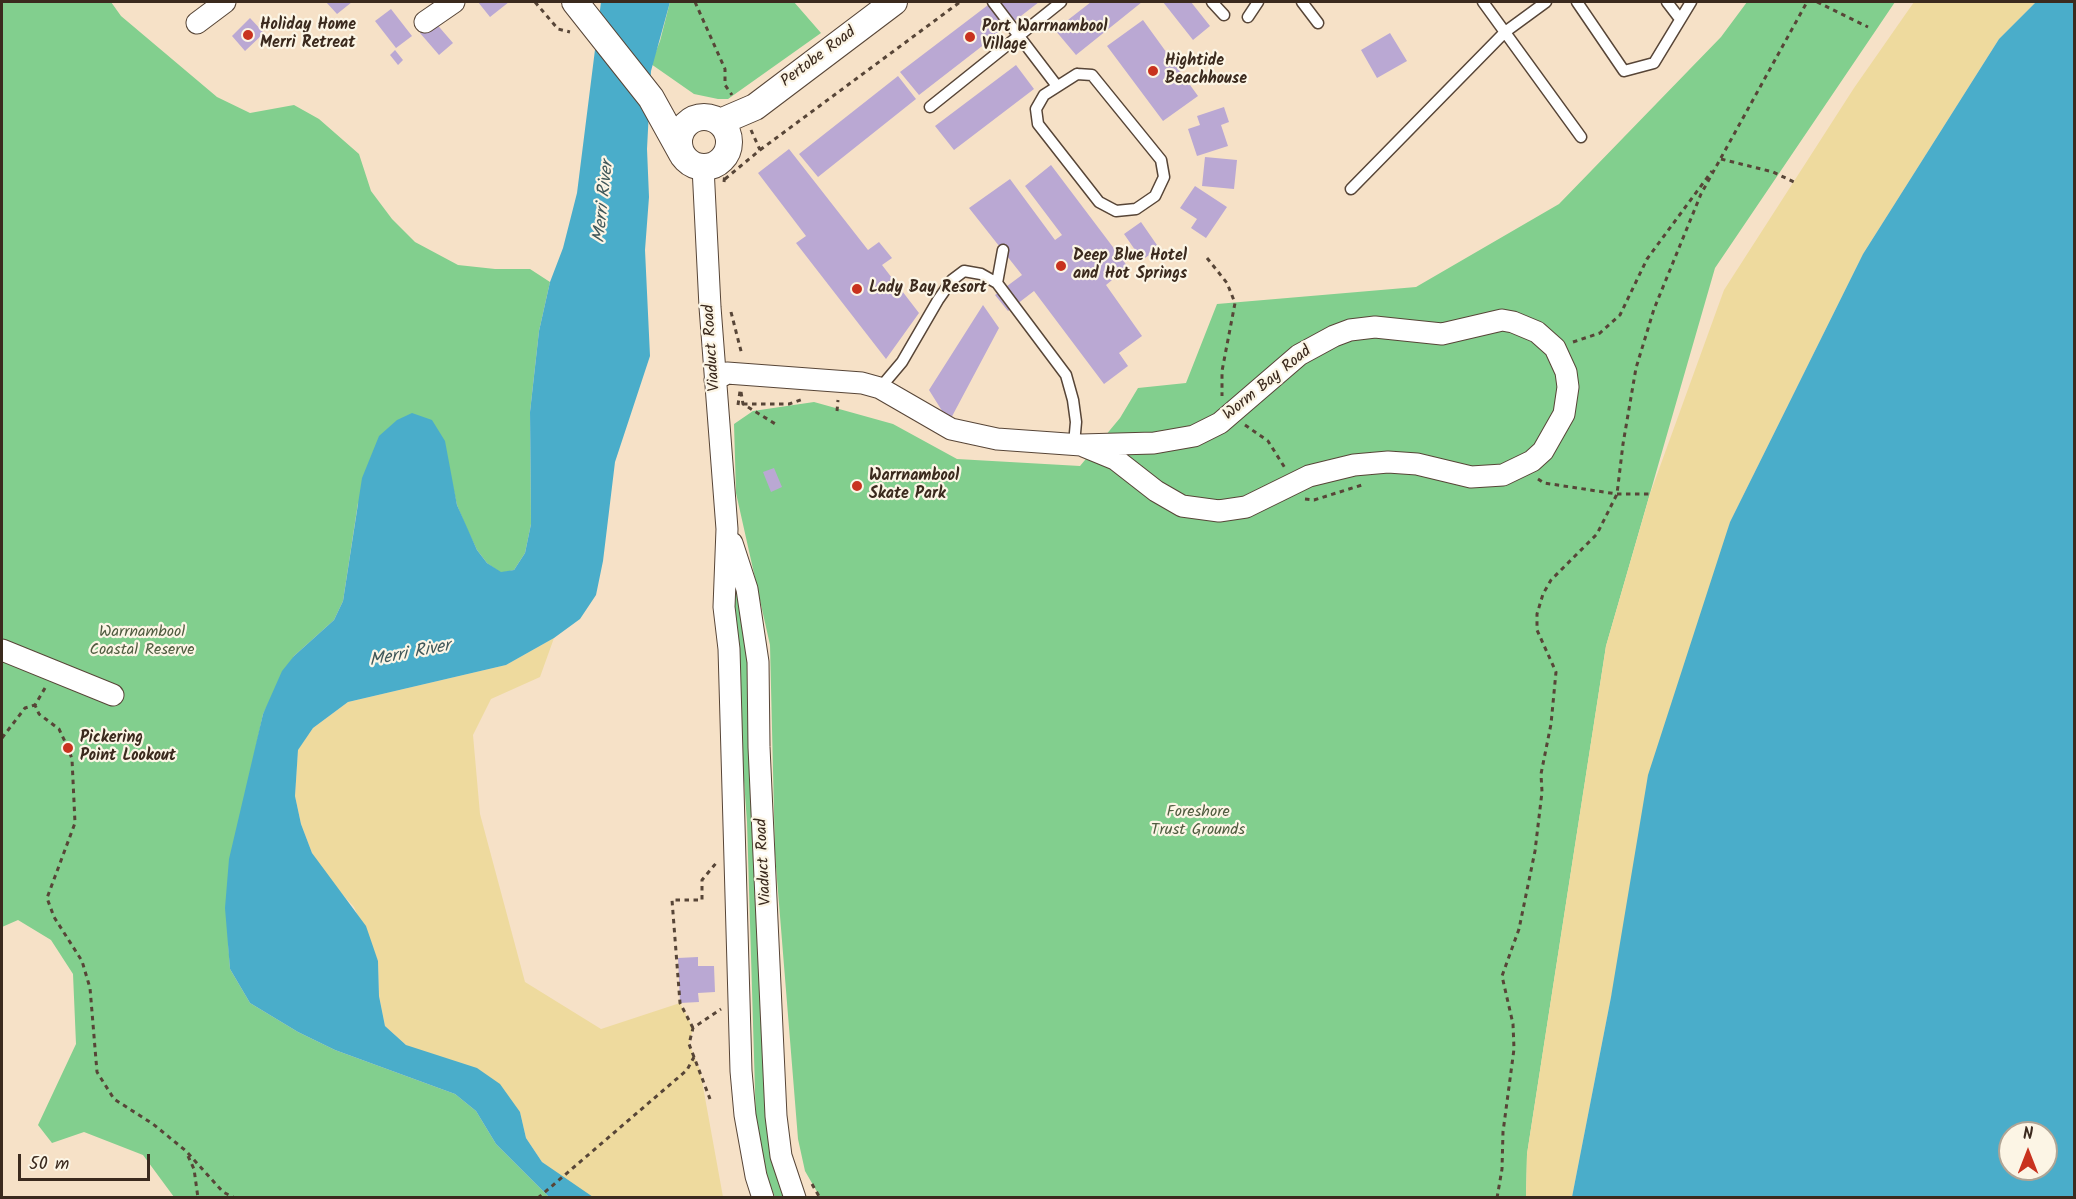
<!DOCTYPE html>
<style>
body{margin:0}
#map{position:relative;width:2076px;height:1199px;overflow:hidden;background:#f6e1c7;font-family:Kalam,sans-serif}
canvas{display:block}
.frame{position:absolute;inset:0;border:3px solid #3b2a1e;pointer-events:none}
.north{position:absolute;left:1998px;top:1121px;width:60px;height:60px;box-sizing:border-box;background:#fcf5e5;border:2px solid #afa495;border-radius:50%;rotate:0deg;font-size:16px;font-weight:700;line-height:24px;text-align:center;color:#3b2a1e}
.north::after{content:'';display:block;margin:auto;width:21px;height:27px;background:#c8321e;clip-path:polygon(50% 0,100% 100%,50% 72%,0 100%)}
.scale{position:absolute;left:18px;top:1154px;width:132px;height:27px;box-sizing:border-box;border:3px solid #3b2a1e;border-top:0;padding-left:8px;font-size:18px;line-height:21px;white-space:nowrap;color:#3b2a1e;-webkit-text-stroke:4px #fcf5e5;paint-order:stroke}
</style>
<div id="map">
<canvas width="2076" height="1199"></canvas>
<div class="frame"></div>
<div class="north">N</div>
<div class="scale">50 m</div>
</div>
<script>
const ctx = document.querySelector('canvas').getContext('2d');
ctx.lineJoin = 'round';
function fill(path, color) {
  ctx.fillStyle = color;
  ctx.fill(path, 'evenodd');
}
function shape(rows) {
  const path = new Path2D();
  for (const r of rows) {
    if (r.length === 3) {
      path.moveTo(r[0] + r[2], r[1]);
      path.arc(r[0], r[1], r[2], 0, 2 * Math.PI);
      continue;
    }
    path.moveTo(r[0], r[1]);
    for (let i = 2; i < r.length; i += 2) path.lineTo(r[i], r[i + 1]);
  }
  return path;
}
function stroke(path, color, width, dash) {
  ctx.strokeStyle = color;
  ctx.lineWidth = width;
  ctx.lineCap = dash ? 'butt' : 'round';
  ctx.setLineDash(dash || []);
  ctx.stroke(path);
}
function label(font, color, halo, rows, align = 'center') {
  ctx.font = font + ' Kalam,sans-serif';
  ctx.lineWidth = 4.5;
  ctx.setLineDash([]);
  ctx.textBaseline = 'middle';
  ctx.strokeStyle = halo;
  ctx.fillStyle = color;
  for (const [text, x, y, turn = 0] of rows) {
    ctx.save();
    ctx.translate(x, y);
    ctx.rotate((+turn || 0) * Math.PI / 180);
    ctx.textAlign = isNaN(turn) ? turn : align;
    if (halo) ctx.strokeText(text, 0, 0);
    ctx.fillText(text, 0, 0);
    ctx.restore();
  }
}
fill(shape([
 [2,2,111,2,121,16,217,97,250,113,294,105,319,119,359,154,371,191,392,219,415,242,458,265,495,269,530,269,550,282,539,331,530,412,531,524,525,553,514,570,501,573,487,563,477,550,466,527,457,505,450,474,358,503,343,601,334,620,294,656,263,714,251,770,228,940,230,969,250,1003,298,1032,335,1050,455,1094,476,1111,496,1144,549,1197,174,1197,143,1155,84,1132,52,1143,38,1125,76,1044,73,974,51,940,18,920,2,927],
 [670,2,794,2,821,33,728,99,718,99,694,94,651,64,660,41],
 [1747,2,1895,2,1715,268,1606,646,1527,1154,1526,1197,820,1197,805,1171,798,1139,775,854,770,645,736,493,734,424,753,411,814,402,893,424,957,459,1080,466,1120,418,1138,388,1186,383,1217,304,1416,287,1559,204,1721,37],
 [728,559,742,586,789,1197,775,1197,769,1183,756,1124,747,822]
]), '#82cf8e');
fill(shape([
 [1914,2,2036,2,1999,39,1863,254,1730,522,1611,997,1572,1197,1526,1198,1527,1154,1606,646,1650,494,1724,290,1854,88],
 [554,638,540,677,491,699,473,735,480,814,525,982,601,1029,680,1003,693,1028,689,1044,700,1070,723,1197,593,1198,586,1195,542,1162,526,1138,520,1112,406,1045,385,1026,379,996,378,961,354,907,330,881,312,853,301,824,295,796,298,749,313,728,348,702,506,665]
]), '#eeda9e');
fill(shape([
 [601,2,670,2,651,71,647,149,649,197,645,250,650,356,615,462,603,561,596,595,580,619,554,638,506,665,348,702,313,728,298,750,295,796,301,824,312,853,366,926,378,961,379,996,385,1026,406,1045,477,1068,500,1084,520,1112,526,1138,542,1162,593,1197,549,1197,496,1144,476,1111,455,1094,335,1050,298,1032,250,1003,230,969,225,908,229,859,263,714,282,671,294,656,334,620,343,601,362,478,379,436,397,420,412,413,432,420,445,441,457,505,477,550,487,563,501,572,514,570,525,553,531,524,530,412,539,331,550,282,563,248,577,193],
 [2036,2,2074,2,2074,1197,1572,1197,1611,997,1648,775,1730,522,1863,254,1999,39],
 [2010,1133,2046,1133,2046,1169,2010,1169]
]), '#4aadca');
fill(shape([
 [326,2,352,2,337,14],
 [478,2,509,2,490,17],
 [992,2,1039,2,919,95,900,72],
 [1091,2,1142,2,1076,55,1055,30],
 [1163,2,1191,2,1210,26,1193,40],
 [391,9,412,36,396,48,375,21],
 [250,18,264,33,245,51,232,36],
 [1143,20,1198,96,1163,121,1107,46],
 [434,21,453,43,439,55,420,33],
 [1390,33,1407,61,1377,78,1361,50],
 [395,50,403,60,398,65,390,55],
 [1016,65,1034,89,954,150,935,126],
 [898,76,916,99,818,177,799,154],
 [1224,107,1229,122,1221,125,1228,146,1197,156,1188,129,1200,125,1197,116],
 [789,149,868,250,879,242,892,258,882,265,919,313,886,359,796,243,806,236,758,173],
 [1205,157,1237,160,1234,189,1202,186],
 [1051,165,1128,267,1106,285,1142,336,1119,353,1128,366,1104,384,1034,291,1008,311,995,295,1022,275,969,208,1010,179,1055,240,1062,235,1025,186],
 [1195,186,1227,207,1206,238,1191,228,1197,219,1180,208],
 [1141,222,1159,248,1142,260,1124,234],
 [983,305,999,328,949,422,929,390],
 [774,468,782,487,771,492,763,472],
 [698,957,698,966,714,966,715,992,698,993,699,1002,680,1003,678,958]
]), '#baa8d3');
const service = shape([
 [993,2,1057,86],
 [1212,2,1224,15],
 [1302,2,1318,23],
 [1483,2,1581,137],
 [1577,2,1624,71,1654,63,1691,2],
 [1667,2,1680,19],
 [1248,17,1258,2],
 [1077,74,1092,75,1161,160,1164,177,1155,196,1136,209,1116,211,1099,202,1038,124,1036,109,1044,95,1077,74],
 [930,107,1061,2],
 [1351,189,1505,32,1546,2],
 [997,283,1003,250],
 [880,388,902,362,938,300,952,280,964,271,981,274,997,283,1066,375,1073,400,1076,422,1074,444]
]);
const minor = shape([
 [425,22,454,2],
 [197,23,225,2],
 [703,167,710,307,727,529,724,607,729,649,741,1071,745,1115,756,1176,763,1198],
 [715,380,727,373,862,383,880,388,951,429,997,439,1081,445,1154,443,1194,436,1220,423,1299,355,1334,336,1350,330,1375,327,1442,334,1502,320,1513,322,1537,332,1555,348,1566,372,1568,387,1564,414,1543,451,1532,461,1503,475,1471,477,1417,464,1388,462,1354,465,1309,476,1246,507,1219,511,1182,506,1156,491,1115,459,1081,445],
 [732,543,747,589,758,662,759,747,776,1116,781,1156,795,1198],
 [2,650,113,695]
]);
const tertiary = shape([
 [575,2,651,98,682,154],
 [704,142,25],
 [720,122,755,107,894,2]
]);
stroke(service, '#574537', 13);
stroke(minor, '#574537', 23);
stroke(tertiary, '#574537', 28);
stroke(shape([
 [535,2,558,29,570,32],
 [695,2,725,69,725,85,732,95],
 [1817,2,1868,27],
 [760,150,960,2],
 [1721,159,1773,172,1794,182],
 [725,179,760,150,751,130],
 [724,182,727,154],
 [1207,258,1227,283,1235,303,1222,371,1222,396],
 [731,312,742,355],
 [1573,342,1600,333,1620,315,1647,259,1712,171],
 [741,392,743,404,777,425],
 [743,404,789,404,803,399],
 [738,405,740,391],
 [837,411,838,400],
 [1245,425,1268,441,1285,468],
 [1538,479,1544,483,1617,494,1650,494],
 [1305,499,1314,500,1362,485],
 [45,688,35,705,39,714,59,729,68,748,72,759,75,823,47,898,54,917,82,961,90,988,97,1072,114,1099,153,1124,186,1151,223,1192,235,1198],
 [2,738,25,708,35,705],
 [693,1028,680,1003,672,900,702,900,702,880,717,862],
 [694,1057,689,1044,693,1028,721,1009],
 [188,1156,194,1169,198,1198],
 [812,1184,820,1198],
 [538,1198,687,1070,694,1057,710,1099],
 [1497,1198,1502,1169,1503,1132,1514,1049,1513,1024,1502,976,1519,929,1535,851,1542,792,1541,774,1551,724,1556,672,1537,630,1537,614,1543,594,1551,580,1597,534,1617,494,1623,444,1636,368,1654,309,1701,194,1807,2]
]), '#574537', 3, [4.5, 4.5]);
stroke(service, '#fff', 10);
stroke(minor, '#fff', 21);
stroke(tertiary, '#fff', 26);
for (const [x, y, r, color] of [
 [248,35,6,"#c8321e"],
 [970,37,6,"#c8321e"],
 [1153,71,6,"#c8321e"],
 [1061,266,6,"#c8321e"],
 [857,289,6,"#c8321e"],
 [857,486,6,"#c8321e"],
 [68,748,6,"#c8321e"]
]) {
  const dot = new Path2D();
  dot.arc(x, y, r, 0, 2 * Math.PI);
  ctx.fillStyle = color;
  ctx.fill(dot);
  stroke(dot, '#fcf5e5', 2);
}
label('bold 16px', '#3b2a1e', '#fcf5e5', [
 ["Holiday Home",260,26],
 ["Merri Retreat",260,44],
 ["Port Warrnambool",982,28],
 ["Village",982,46],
 ["Hightide",1165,62],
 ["Beachhouse",1165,80],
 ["Deep Blue Hotel",1073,257],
 ["and Hot Springs",1073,275],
 ["Lady Bay Resort",869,289],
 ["Warrnambool",869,477],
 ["Skate Park",869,495],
 ["Pickering",80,739],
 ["Point Lookout",80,757]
], 'left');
label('16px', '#3b2a1e', '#fcf5e5', [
 ["Pertobe Road",819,58,-37],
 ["Viaduct Road",713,348,-94],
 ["Worm Bay Road",1268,384,-39],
 ["Viaduct Road",765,862,-93]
]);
label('16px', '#505c40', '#fcf5e5', [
 ["Warrnambool",142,633],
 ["Coastal Reserve",142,651],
 ["Foreshore",1198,813],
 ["Trust Grounds",1198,831]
]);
label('italic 18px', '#40585a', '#fcf5e5', [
 ["Merri River",605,202,-84],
 ["Merri River",410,655,-11]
]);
</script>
